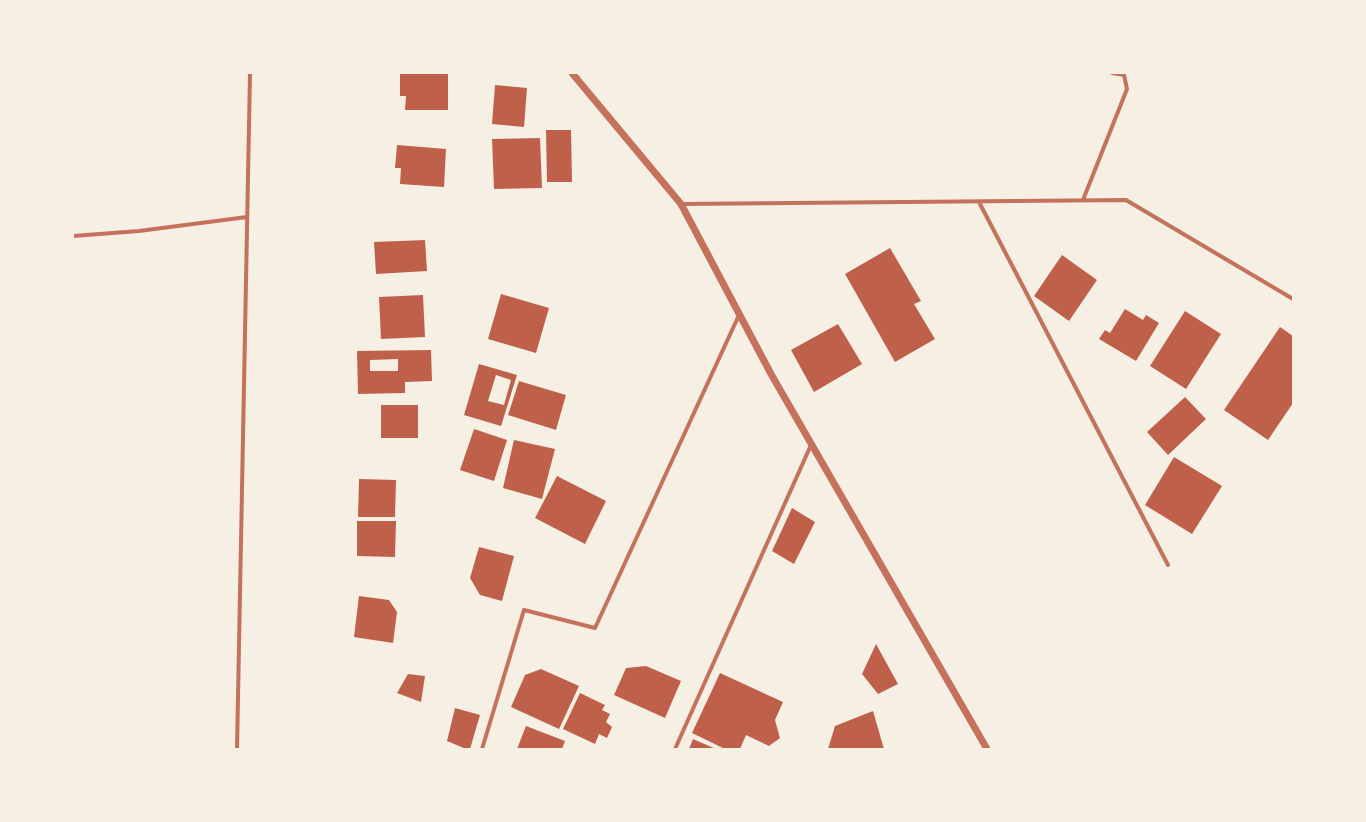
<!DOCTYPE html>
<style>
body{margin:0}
#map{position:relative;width:1366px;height:822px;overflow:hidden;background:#f6efe4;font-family:"Alegreya Sans",sans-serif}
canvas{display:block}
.frame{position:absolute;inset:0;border:74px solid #f6efe4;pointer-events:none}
</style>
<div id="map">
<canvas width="1366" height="822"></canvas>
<div class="frame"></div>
</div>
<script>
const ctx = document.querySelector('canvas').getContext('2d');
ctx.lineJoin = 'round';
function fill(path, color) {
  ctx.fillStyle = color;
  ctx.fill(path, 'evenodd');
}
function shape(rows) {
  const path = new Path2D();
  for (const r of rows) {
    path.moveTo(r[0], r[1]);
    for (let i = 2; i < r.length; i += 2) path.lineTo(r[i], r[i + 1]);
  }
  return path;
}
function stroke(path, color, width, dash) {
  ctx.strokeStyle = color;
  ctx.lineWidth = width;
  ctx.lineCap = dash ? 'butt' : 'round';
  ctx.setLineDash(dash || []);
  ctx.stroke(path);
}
fill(shape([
 [400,74,448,74,448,110,405,110,406,96,400,96],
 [495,85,527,88,524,127,492,124],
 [546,130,571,130,572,182,547,182],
 [540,138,542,188,494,189,492,139],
 [397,145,446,149,444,187,400,184,401,168,395,168],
 [425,240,427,271,376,274,374,242],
 [890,248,921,301,914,304,935,339,895,362,845,274],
 [1062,255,1097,280,1069,321,1034,296],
 [501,294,549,308,536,353,488,339],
 [423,295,425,337,381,339,379,297],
 [1125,309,1143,320,1146,315,1159,323,1136,361,1099,339,1105,330,1110,333],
 [1185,311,1221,334,1186,389,1150,366],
 [838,324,862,364,814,392,791,350],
 [1280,327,1293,336,1293,403,1268,440,1224,410],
 [431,350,432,381,405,382,405,393,358,394,357,351],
 [398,359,398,371,370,371,370,360],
 [479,364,517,375,501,426,464,415],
 [496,375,511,380,504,405,488,401],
 [519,381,566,395,556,430,508,415],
 [1185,397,1206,419,1168,455,1147,432],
 [381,405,418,405,418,438,381,438],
 [474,429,507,440,494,481,460,470],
 [514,440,555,449,542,499,503,488],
 [1174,457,1222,486,1192,534,1145,505],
 [557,476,606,501,585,544,535,518],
 [359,479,396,480,395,517,358,517],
 [792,508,815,522,794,564,772,551],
 [357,521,396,521,395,557,357,556],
 [479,547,514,556,502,601,480,595,470,578],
 [359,596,389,600,397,612,393,643,354,637],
 [876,644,898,684,878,694,862,674],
 [646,666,681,681,665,718,614,695,626,668],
 [541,669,579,686,559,729,511,707,525,675],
 [720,673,783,702,775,720,780,738,769,746,746,735,740,749,725,749,692,733],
 [408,674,425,676,421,702,397,693],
 [580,693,605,705,602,710,610,714,606,722,612,727,607,738,599,734,595,744,563,729],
 [455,708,480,715,470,749,466,749,447,741],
 [873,711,884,749,828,749,835,726],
 [526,726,565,741,562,749,517,749],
 [693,739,716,749,689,749]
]), '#bf614a');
stroke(shape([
 [1083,200,1127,89,1124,75,1112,73],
 [979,202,1168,565],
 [681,204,1126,200,1293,299],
 [73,236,139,231,247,217],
 [237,749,250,73],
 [482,749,524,610,595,628,739,315],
 [675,749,811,445]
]), '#c5725c', 4);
stroke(shape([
 [572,73,681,204,771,374,987,749]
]), '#c5725c', 7);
</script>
